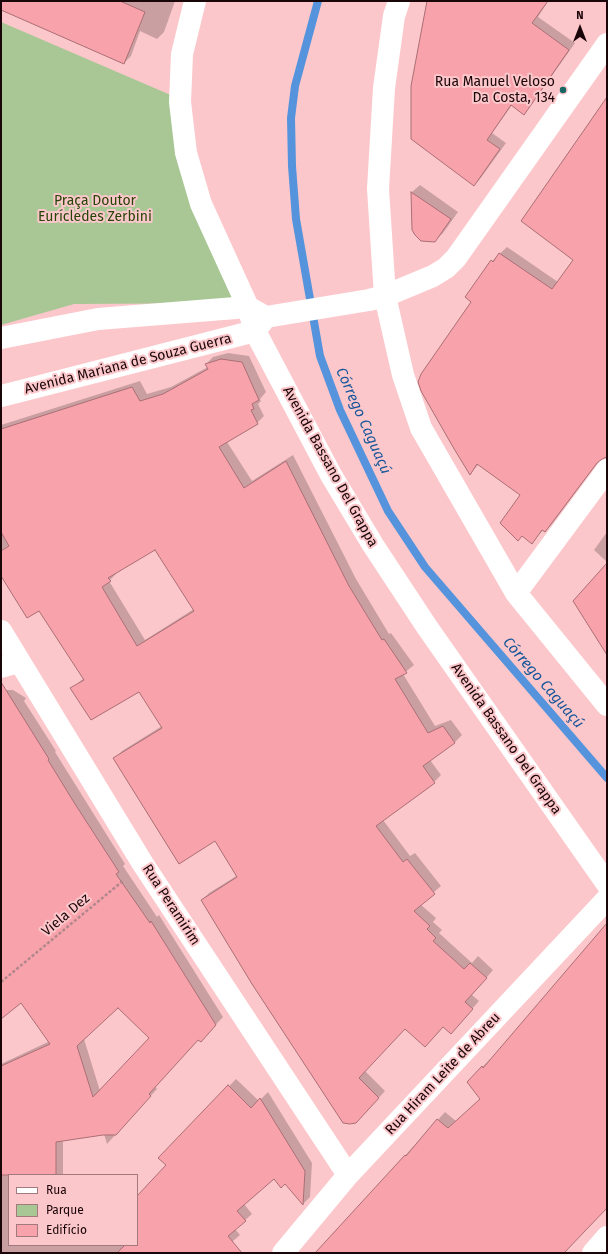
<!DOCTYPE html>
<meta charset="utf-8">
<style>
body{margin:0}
#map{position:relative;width:608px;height:1254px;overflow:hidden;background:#fcc7cb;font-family:"Fira Sans",sans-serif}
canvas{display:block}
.frame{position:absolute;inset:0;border:2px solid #1a0508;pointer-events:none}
.legend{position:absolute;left:8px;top:1174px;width:130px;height:72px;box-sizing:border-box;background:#fcc7cb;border:1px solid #a2797d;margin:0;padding:5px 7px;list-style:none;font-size:12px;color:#1a0508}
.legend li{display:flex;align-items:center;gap:8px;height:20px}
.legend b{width:20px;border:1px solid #a2797d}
.north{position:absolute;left:560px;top:8px;width:40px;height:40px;-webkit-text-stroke:3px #fcc7cb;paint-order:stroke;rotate:0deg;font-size:11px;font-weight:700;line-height:16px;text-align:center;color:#1a0508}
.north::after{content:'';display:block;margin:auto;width:14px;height:18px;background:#1a0508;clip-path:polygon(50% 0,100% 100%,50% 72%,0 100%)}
</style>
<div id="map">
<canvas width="608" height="1254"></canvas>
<div class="frame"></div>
<ul class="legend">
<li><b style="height:5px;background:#fff"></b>Rua</li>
<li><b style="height:11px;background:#a8c795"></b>Parque</li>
<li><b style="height:11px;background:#f8a3ab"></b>Edifício</li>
</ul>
<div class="north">N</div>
</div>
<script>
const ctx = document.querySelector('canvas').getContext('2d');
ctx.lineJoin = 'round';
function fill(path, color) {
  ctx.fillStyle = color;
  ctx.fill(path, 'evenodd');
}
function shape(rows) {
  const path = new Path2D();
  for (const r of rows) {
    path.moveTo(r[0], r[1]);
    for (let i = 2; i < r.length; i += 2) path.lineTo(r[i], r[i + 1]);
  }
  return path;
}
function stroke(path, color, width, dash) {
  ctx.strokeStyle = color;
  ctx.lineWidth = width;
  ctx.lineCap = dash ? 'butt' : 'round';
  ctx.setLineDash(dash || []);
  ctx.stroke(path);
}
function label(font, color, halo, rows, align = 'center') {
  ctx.font = font + ' "Fira Sans",sans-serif';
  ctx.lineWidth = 4;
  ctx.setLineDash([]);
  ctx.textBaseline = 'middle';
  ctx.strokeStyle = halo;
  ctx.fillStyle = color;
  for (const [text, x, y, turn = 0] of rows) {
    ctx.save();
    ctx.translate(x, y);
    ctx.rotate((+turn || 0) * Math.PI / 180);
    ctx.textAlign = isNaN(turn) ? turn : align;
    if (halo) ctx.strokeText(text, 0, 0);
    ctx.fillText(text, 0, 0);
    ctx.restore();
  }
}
fill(shape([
 [1,22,173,96,241,303,74,304,1,325]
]), '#a8c795');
fill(shape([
 [1,1,175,1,164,32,157,39,140,31,131,56,124,63,1,9],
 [428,1,548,1,538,17,575,43,530,107,524,113,512,105,492,133,506,143,480,179,474,185],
 [607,97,607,456,601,458,552,524,545,531,543,530,532,542,521,495,479,464,470,473,473,302,492,261,507,247,558,282,574,260],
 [420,185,458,212,443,233,435,241,413,229,412,192],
 [228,353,249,356,266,392,260,399,261,401,258,404,264,416,257,423,227,442,252,481,293,455,356,579,389,634,391,633,414,665,403,674,435,726,451,720,462,735,455,742,430,760,441,775,434,782,383,820,410,856,415,853,441,886,420,904,436,918,433,922,442,930,439,933,472,963,478,956,493,970,472,995,479,1001,458,1025,444,1026,425,1046,405,1028,365,1071,385,1091,363,1115,202,900,209,893,238,875,216,839,115,758,122,751,162,726,140,691,72,688,84,678,39,610,1,574,1,425,140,381,147,394,171,387,208,367,206,364,213,357],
 [155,548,194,609,145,640,109,581,117,573,116,572],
 [607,532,607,562,594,550],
 [1,690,13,690,26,698,24,701,56,751,55,752,125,864,123,866,157,917,159,915,223,1017,208,1033,199,1039,155,1086,157,1089,107,1144,104,1134,63,1140,63,1175,9,1175,9,1245,137,1245,137,1198,167,1165,160,1158,236,1079,259,1101,268,1092,312,1163,310,1197,303,1204,285,1182,274,1177,244,1204,252,1214,235,1229,240,1235,219,1253,1,1253,1,1064,50,1041,22,1001,1,1018],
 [118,1006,151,1038,100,1091,84,1039],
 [607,926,607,1207,563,1253,317,1253,357,1208,445,1112,456,1121,481,1099,468,1082,490,1059,491,1060]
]), '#0003');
stroke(shape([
 [318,1,295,86,291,118,292,166,296,219,320,356,340,410,388,511,425,567,607,778]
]), '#5594dc', 8);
const building = shape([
 [1,1,120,1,145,12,124,64,1,10,1,1],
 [427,1,548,1,532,23,569,50,524,115,511,105,487,140,500,149,474,186,411,139,411,86,427,1],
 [607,97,607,457,602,459,597,463,545,532,542,530,532,544,522,536,518,541,500,523,520,495,477,464,470,475,453,447,421,391,418,382,421,374,471,302,465,297,491,260,493,262,499,253,552,289,573,260,521,221,607,97],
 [411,192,451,219,435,242,421,241,415,235,412,230,411,192],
 [221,359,242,362,259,400,252,404,254,409,251,410,258,424,219,447,244,488,286,461,349,586,382,640,384,639,407,673,395,679,428,733,443,726,455,743,423,766,435,783,376,826,403,862,407,859,435,894,414,911,430,926,427,929,436,938,433,941,464,969,470,963,487,978,465,1002,473,1009,451,1034,443,1027,425,1047,405,1029,359,1078,379,1098,356,1123,350,1124,343,1123,252,984,201,900,237,877,215,841,179,864,113,758,162,728,139,692,91,720,70,688,84,680,39,611,27,618,1,576,1,551,9,546,1,532,1,429,132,387,140,401,163,394,208,369,205,364,221,359],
 [155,550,194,611,137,646,102,587,111,581,108,578,155,550],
 [607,563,607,655,573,601,607,563],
 [1,682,49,759,48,760,75,804,119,872,116,874,150,923,151,921,216,1025,201,1042,198,1040,149,1094,151,1096,116,1135,103,1135,56,1142,56,1175,1,1175,1,1066,50,1044,21,1003,1,1019,1,682],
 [118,1008,149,1038,93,1097,77,1046,118,1008],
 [607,923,607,1208,564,1253,315,1253,405,1155,406,1156,437,1119,448,1128,480,1099,467,1082,482,1066,483,1068,607,923],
 [228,1085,251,1108,260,1098,305,1171,303,1205,285,1184,281,1188,274,1179,237,1211,246,1221,228,1236,242,1253,117,1253,125,1245,137,1245,137,1196,166,1165,158,1158,228,1085]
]);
fill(building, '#f8a3ab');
stroke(building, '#aa6e74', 1);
stroke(shape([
 [1,982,124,880]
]), '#b2878b', 2.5, [3, 2]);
stroke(shape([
 [195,1,182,54,180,102,186,153,201,204,248,307,255,331,331,475,373,545,427,627,607,884],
 [399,1,394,16,384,88,378,189,385,296,403,375,421,428,516,593,607,705],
 [516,593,607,470],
 [1,631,143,864,348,1175],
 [1,667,19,662],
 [283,1253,348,1175,607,899],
 [593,1253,607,1237]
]), '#fff', 22);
stroke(shape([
 [1,338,98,319,248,307,266,317,369,300,385,296,433,276,446,268,456,258,607,44],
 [1,396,255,331,266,317]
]), '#fff', 22);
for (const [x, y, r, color] of [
 [563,90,4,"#176664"]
]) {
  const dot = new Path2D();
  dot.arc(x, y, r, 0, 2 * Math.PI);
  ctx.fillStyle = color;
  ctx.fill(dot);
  stroke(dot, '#fcc7cb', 1.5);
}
label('14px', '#1a0508', '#fcc7cb', [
 ["Rua Manuel Veloso",555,82],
 ["Da Costa, 134",555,98]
], 'right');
label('14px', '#254405', '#fcc7cb', [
 ["Praça Doutor",95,201],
 ["Eurícledes Zerbini",95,217]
]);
label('14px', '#1a0508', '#fcc7cb', [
 ["Avenida Mariana de Souza Guerra",128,364,-14],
 ["Avenida Bassano Del Grappa",330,467,61],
 ["Avenida Bassano Del Grappa",506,739,55],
 ["Rua Peramirim",171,905,57],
 ["Viela Dez",66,915,-40],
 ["Rua Hiram Leite de Abreu",443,1074,-47]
]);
label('italic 15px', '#17579a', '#fcc7cb', [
 ["Córrego Caguaçú",363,421,66],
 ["Córrego Caguaçú",543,683,49]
]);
</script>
